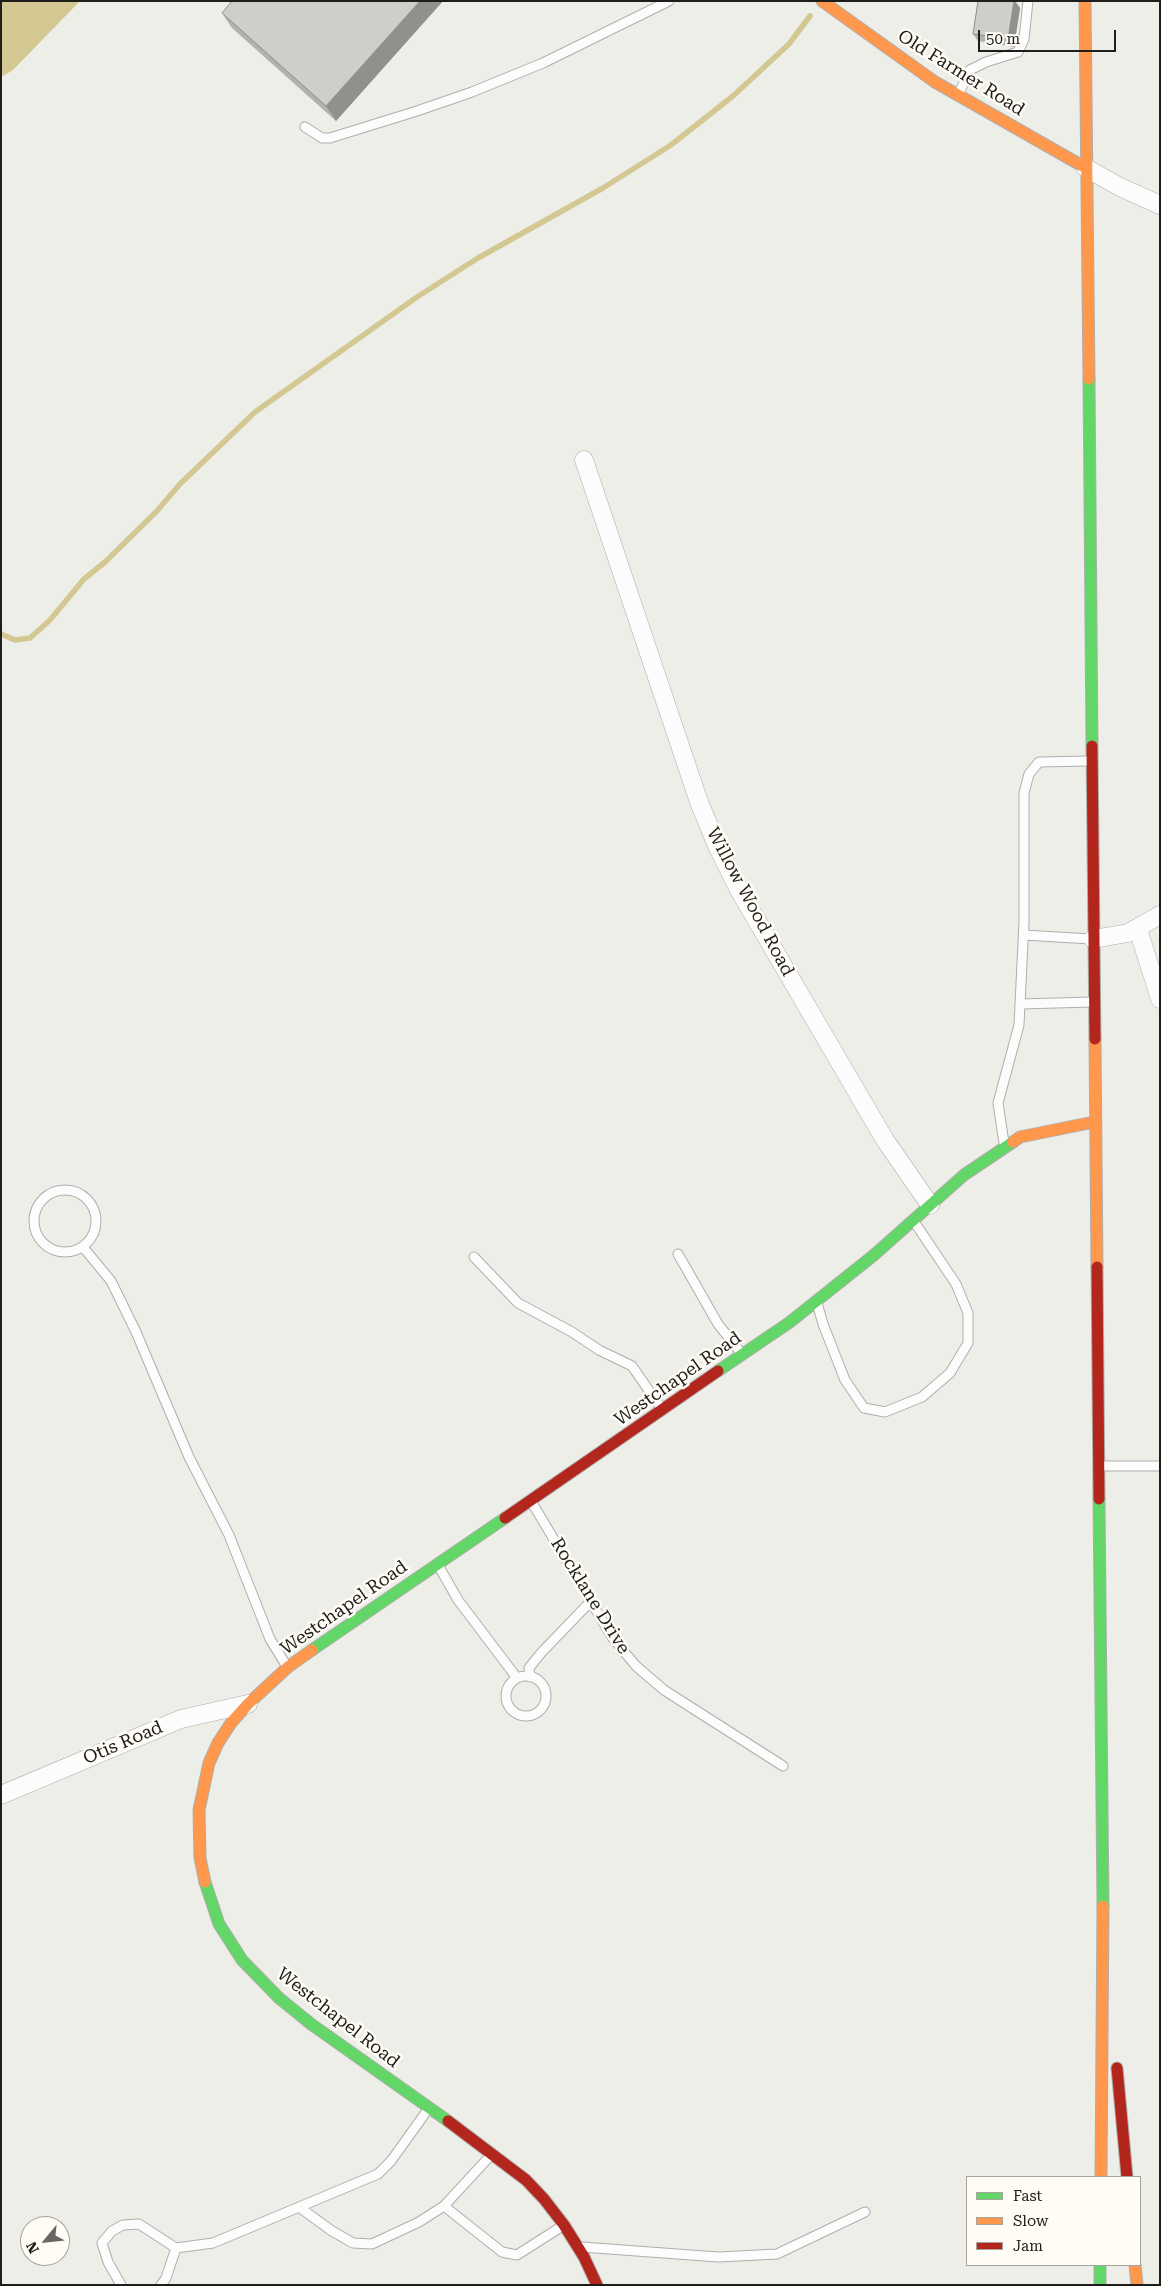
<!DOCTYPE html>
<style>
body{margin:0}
#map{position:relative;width:1161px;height:2286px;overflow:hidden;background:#eeeee9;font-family:"Roboto Serif",serif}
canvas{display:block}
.frame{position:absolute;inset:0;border:2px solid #1e1d1a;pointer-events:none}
.legend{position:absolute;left:966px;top:2176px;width:175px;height:90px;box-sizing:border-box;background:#fefcf5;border:1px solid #a4a39d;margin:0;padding:6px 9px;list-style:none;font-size:15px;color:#1e1d1a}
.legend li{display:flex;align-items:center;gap:10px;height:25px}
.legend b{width:25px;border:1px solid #a4a39d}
.north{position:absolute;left:20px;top:2216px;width:50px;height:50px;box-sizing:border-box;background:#fefcf5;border:1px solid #a4a39d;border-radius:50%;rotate:242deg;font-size:14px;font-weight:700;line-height:20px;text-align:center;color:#1e1d1a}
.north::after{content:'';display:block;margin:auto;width:18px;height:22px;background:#676662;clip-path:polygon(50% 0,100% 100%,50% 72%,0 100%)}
.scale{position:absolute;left:978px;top:30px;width:138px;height:22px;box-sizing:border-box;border:2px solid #1e1d1a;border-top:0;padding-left:6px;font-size:15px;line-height:18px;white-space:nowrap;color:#1e1d1a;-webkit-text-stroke:4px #fefcf5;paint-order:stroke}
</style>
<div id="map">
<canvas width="1161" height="2286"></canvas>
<div class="frame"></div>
<ul class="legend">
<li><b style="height:6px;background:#63d668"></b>Fast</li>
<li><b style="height:6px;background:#ff974d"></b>Slow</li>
<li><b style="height:6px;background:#b3261e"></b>Jam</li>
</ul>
<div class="north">N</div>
<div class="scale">50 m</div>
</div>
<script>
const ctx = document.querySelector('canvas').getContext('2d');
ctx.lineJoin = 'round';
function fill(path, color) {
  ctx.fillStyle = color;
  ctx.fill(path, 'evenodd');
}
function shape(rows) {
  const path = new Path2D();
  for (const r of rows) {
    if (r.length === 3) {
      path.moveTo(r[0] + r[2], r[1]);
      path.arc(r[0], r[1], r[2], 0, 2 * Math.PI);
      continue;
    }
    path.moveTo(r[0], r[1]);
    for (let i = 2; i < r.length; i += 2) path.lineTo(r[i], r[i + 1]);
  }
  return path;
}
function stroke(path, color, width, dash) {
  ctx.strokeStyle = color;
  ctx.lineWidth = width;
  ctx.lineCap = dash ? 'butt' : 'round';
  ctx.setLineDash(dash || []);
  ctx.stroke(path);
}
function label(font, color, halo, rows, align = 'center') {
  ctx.font = font + ' "Roboto Serif",serif';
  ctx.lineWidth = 5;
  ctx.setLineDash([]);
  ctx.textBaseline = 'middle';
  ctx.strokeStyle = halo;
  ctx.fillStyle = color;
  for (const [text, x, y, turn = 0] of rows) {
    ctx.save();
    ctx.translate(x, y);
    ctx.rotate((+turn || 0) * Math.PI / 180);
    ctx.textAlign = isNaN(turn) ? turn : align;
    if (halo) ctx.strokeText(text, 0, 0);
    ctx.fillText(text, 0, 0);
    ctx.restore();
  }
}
fill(shape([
 [1,1,80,1,13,70,1,77]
]), '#d3c792');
stroke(shape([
 [1,634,15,640,30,638,50,620,84,579,105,562,156,512,180,484,255,412,417,297,478,258,603,188,671,145,733,96,789,44,810,16]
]), '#d3c792', 5.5);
const lane = shape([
 [959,93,970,70,986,62,1018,52,1024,39,1028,1],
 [305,127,322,138,330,138,417,111,472,92,543,63,669,1],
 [1024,935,1091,939],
 [1021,1004,1091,1002],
 [1004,1143,998,1103,1019,1025,1024,922,1024,793,1029,774,1039,762,1089,761],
 [65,1221,31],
 [83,1247,111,1281,136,1332,189,1457,229,1535,270,1639,286,1665],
 [678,1254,718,1324,741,1353],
 [474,1257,518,1303,572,1332,599,1350,632,1366,661,1408],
 [817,1303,823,1324,845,1380,864,1408,885,1412,922,1397,950,1373,968,1343,968,1313,956,1284,913,1220],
 [1102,1466,1160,1466],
 [531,1501,612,1637,636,1666,664,1690,783,1766],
 [438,1565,458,1600,517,1678],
 [526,1696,20],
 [530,1677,529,1668,541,1653,591,1601],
 [444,2206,502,2252,517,2255,564,2225],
 [299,2207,332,2231,353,2243,372,2244,419,2222,444,2206,491,2155],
 [582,2247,718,2257,777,2254,865,2212],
 [121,2285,108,2262,102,2243,112,2231,123,2225,139,2224,176,2248,213,2243,378,2174,391,2161,429,2108],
 [161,2285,166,2278,176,2248]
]);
const street = shape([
 [1086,168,1120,187,1160,205],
 [584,460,699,802,718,848,739,890,885,1140,930,1205],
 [1138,929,1160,999],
 [1093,939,1128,933,1160,915],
 [1,1795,181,1719,248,1704]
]);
const fast = shape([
 [1089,379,1092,746],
 [718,1371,790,1322,874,1255,964,1175,1013,1142],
 [1099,1499,1103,1906],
 [312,1650,505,1518],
 [205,1882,219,1924,242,1960,279,1998,311,2024,448,2121],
 [1100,2265,1100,2285]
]);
const slow = shape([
 [822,1,935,82,1086,168],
 [1085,1,1089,379],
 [1095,1039,1097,1267],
 [1013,1142,1020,1137,1094,1122],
 [205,1882,200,1858,199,1810,209,1763,218,1743,231,1723,248,1704,288,1667,312,1650],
 [1101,2177,1103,1906],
 [1135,2265,1137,2285]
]);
const jam = shape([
 [1092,746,1095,1039],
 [1097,1267,1099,1499],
 [505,1518,718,1371],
 [1117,2068,1127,2177],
 [448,2121,526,2180,544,2199,564,2225,584,2257,597,2285]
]);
stroke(lane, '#afaeab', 11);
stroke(street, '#afaeab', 19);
stroke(fast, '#afaeab', 13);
stroke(slow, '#afaeab', 13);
stroke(jam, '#afaeab', 13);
stroke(lane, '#fcfcfc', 9);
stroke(street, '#fcfcfc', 18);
stroke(fast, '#63d668', 11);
stroke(slow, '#ff974d', 11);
stroke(jam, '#b3261e', 11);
fill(shape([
 [443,1,336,121,232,28,222,13],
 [978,1,1015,1,1020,8,1014,47,978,41,973,34]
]), '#b1b1ae');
fill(shape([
 [420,1,443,1,336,121,326,106],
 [1014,1,1015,1,1020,8,1014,47,1008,39]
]), '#90908d');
const building = shape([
 [232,1,420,1,326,106,222,13,232,1],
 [978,1,1014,1,1008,39,973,34,978,1]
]);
fill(building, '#cececa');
stroke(building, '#90908d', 1);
label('18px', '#1e1d1a', '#fefcf5', [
 ["Old Farmer Road",961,73,32],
 ["Willow Wood Road",750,902,62],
 ["Westchapel Road",678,1379,-35],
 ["Rocklane Drive",590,1596,58],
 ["Westchapel Road",344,1608,-35],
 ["Otis Road",123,1743,-23],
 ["Westchapel Road",338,2018,38]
]);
</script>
